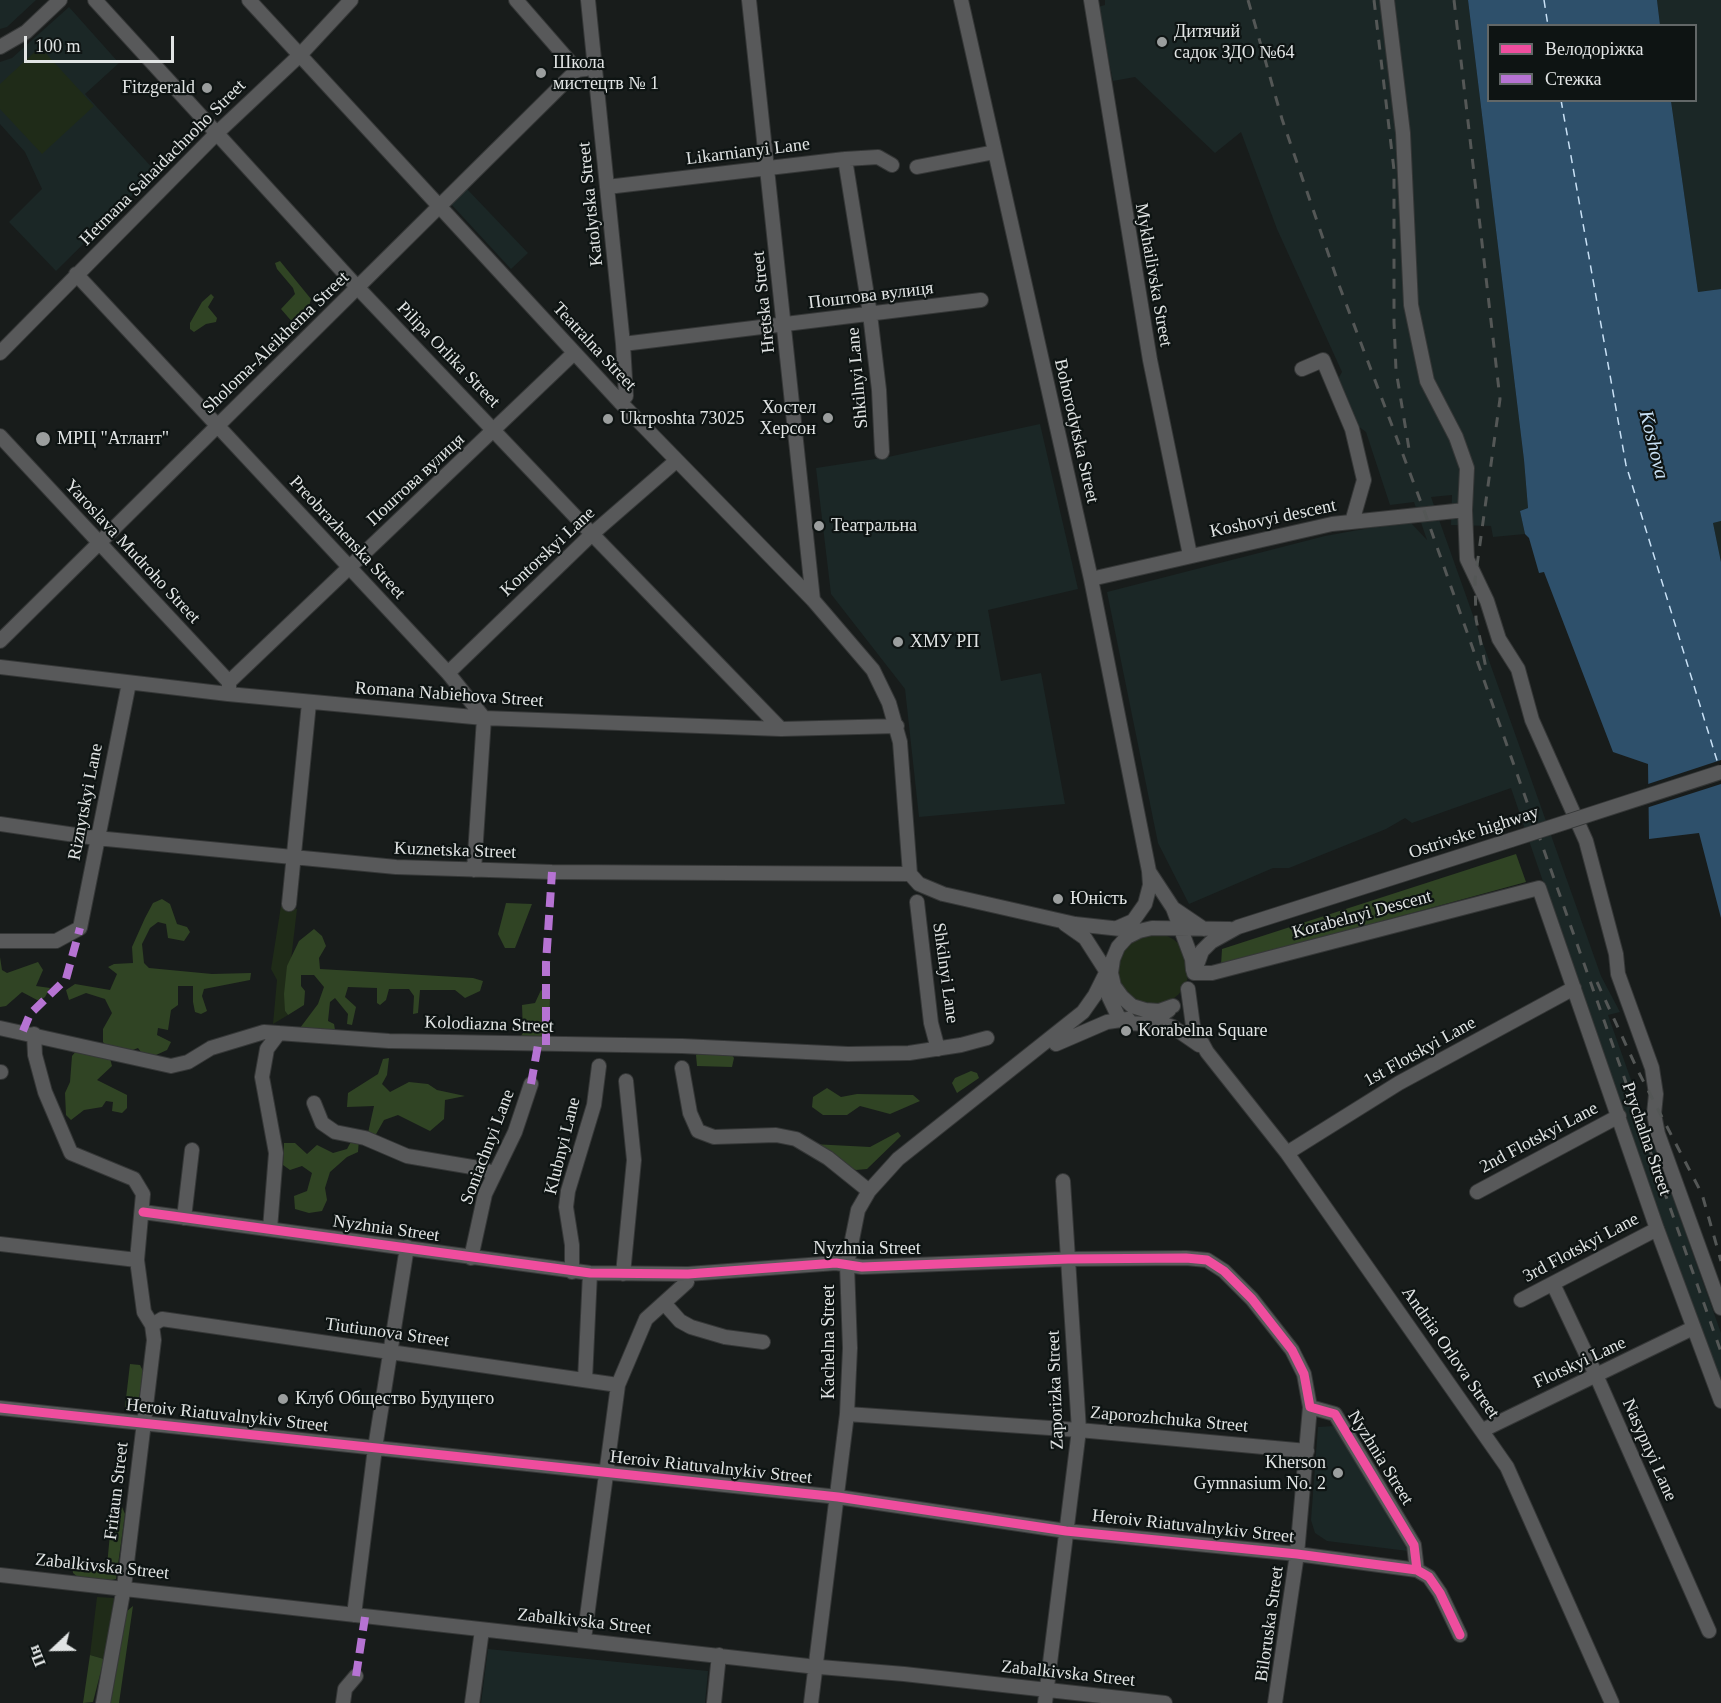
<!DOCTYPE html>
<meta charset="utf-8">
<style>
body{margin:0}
#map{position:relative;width:1721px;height:1703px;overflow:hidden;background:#181c1b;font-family:"Times New Roman",serif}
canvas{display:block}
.legend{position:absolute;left:1487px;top:24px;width:210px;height:78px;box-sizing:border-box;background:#0e1413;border:2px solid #626767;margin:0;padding:8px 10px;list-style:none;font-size:18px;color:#e1e4e4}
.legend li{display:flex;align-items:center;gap:12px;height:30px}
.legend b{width:30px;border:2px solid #626767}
.north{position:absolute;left:24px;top:1619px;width:60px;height:60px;-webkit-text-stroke:4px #0e1413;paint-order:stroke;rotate:248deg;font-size:16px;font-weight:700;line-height:24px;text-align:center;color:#e1e4e4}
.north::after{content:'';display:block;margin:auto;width:21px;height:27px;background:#e1e4e4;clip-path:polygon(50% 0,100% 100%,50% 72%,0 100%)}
.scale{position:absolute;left:24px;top:36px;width:150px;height:27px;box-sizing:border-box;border:3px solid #e1e4e4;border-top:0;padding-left:8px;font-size:18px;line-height:21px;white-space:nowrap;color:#e1e4e4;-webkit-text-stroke:4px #0e1413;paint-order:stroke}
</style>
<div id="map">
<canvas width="1721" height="1703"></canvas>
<ul class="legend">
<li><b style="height:8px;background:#ef4d9e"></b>Велодоріжка</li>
<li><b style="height:8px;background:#b673d3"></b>Стежка</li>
</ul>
<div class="north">Пн</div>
<div class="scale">100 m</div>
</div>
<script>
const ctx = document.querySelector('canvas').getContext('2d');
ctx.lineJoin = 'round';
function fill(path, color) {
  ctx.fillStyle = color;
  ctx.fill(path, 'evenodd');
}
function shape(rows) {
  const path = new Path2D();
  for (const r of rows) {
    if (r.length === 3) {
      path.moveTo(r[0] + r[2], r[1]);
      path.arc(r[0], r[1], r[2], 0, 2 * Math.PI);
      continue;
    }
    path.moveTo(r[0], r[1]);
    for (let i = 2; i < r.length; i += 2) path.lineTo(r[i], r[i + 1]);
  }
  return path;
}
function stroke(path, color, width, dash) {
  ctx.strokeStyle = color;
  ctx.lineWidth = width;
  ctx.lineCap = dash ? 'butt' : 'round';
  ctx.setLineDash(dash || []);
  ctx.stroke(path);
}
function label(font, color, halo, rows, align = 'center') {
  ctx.font = font + ' "Times New Roman",serif';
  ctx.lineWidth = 4.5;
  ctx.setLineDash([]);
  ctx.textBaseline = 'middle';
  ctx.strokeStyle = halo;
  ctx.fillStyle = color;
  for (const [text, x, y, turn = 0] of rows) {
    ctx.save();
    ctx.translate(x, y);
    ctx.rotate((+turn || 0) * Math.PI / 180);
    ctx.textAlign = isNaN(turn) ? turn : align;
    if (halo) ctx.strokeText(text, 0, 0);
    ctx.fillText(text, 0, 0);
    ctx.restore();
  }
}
fill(shape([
 [0,0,36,0,7,27,0,29],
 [1105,0,1468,0,1524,460,1528,508,1520,511,1525,534,1493,537,1491,526,1451,525,1452,495,1431,497,1601,976,1620,1012,1608,1015,1721,1333,1721,1402,1511,788,1412,823,1405,818,1386,829,1289,868,1273,868,1189,904,1158,843,1107,592,1325,536,1386,525,1411,523,1427,540,1414,502,1390,505,1366,432,1354,423,1338,379,1342,372,1277,229,1241,132,1215,153,1135,77,1113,81,1098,7,1105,5],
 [1657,0,1721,0,1721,289,1698,292,1671,101,1696,100,1696,26,1660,25],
 [69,7,119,63,85,94,156,172,56,271,9,222,42,189,25,152,0,124,0,62,12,58],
 [467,189,528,253,511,269,451,204],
 [1040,424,1078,589,988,610,1001,681,1041,673,1065,804,919,817,905,689,831,594,816,468,888,457],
 [1721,521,1721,562,1713,523],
 [1334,1426,1408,1551,1327,1541,1315,1533,1311,1520,1318,1427],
 [488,1649,708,1671,705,1703,481,1703]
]), '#1b2726');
fill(shape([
 [40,47,94,106,42,154,0,109,0,84],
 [281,906,297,909,285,1011,288,1015,273,1024,277,980,271,969],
 [1153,969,36],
 [97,1597,114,1598,104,1659,90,1655]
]), '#1f2b18');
fill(shape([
 [280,261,311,299,307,314,300,322,294,324,281,309,295,294,293,288,277,269,275,263],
 [211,294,214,297,208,307,217,318,216,322,206,324,194,332,190,329,190,323,202,302],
 [1516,854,1526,882,1221,965,1222,949],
 [162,899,170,904,177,924,187,927,190,932,184,941,168,938,166,924,158,922,150,928,142,944,144,963,149,968,212,974,251,973,250,980,204,989,202,996,207,1011,201,1014,195,1012,193,1002,193,986,178,986,178,1005,171,1010,168,1030,158,1028,157,1035,171,1042,167,1050,156,1055,144,1056,138,1048,130,1051,108,1048,103,1042,103,1029,112,1013,105,999,86,993,69,1000,66,990,75,984,110,990,117,974,108,967,114,964,133,963,132,947,145,918,153,903],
 [506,903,532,904,515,948,505,948,498,934],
 [314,929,322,936,326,946,319,958,320,969,473,978,483,981,480,991,465,998,455,990,420,990,418,1013,413,1014,414,996,409,989,389,989,386,1000,380,1005,377,1003,377,988,348,987,345,997,356,1007,352,1025,347,1024,348,1014,335,998,330,1002,328,1021,334,1024,335,1030,300,1028,318,1004,324,987,314,975,301,975,301,986,305,991,304,1005,288,1015,285,1011,284,994,287,966,299,941],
 [0,957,2,970,7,973,38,962,43,970,36,986,50,988,45,997,39,1001,22,992,6,1006,0,1007],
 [541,990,550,997,549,1033,539,1041,520,1037,523,1033,522,1005,535,1003],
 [77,1050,110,1058,112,1066,97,1080,127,1095,127,1108,122,1113,112,1111,113,1102,106,1101,102,1107,84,1110,71,1120,66,1115,65,1093,70,1082,72,1056],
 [699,1053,731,1054,734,1058,732,1067,697,1066,696,1055],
 [389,1058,387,1075,382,1084,390,1092,409,1082,428,1084,437,1090,465,1096,445,1100,444,1119,430,1131,398,1115,384,1120,375,1136,368,1133,374,1106,347,1107,348,1093,378,1074,383,1059],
 [971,1071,977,1073,979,1078,957,1093,952,1083,955,1078],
 [827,1088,841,1097,857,1094,913,1095,920,1101,890,1114,860,1106,847,1115,823,1115,812,1107,813,1097],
 [898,1132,901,1136,867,1169,856,1170,846,1166,812,1144,870,1147],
 [353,1138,359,1139,358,1152,347,1157,330,1172,325,1188,327,1200,322,1211,309,1213,295,1209,294,1196,307,1191,312,1173,302,1166,290,1170,283,1165,284,1143,295,1143,307,1154,317,1145,333,1153,347,1149],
 [130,1364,140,1365,145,1375,136,1408,125,1407],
 [122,1507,125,1514,116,1579,107,1581,79,1578,73,1573,72,1563,107,1566,112,1512],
 [133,1606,119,1703,108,1703,127,1611],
 [90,1655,104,1659,93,1702,83,1703]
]), '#304424');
fill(shape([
 [1468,0,1657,0,1660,25,1488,26,1488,100,1671,101,1698,292,1721,289,1721,521,1713,523,1721,562,1721,918,1699,833,1649,839,1648,764,1613,752,1544,572,1539,573,1529,538,1525,534,1520,511,1528,508,1524,460]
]), '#2e506b');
fill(shape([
 [1721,760,1721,784,1646,808,1645,785]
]), '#181c1b');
stroke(shape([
 [1544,0,1548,26],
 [1561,100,1626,465,1719,767]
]), '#c8e0f5', 1.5, [8, 6]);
const minor = shape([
 [95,0,358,288,592,534,781,729],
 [249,0,620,402,813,600,873,670,889,703,900,742,910,874],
 [516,0,577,70,586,69],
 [588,0,623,344,626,396,620,402],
 [749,0,813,600],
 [961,0,1091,579,1149,871,1150,885,1145,904,1133,921,1117,928],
 [1091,0,1150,360,1190,555],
 [1387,0,1403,133,1411,305,1427,381,1456,437,1467,468,1465,510,1467,559,1487,601,1499,639,1518,669,1532,720,1586,841,1616,954,1618,974,1652,1068,1656,1094,1654,1114,1658,1134,1721,1308],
 [0,47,26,32,60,0],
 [845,159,870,314,879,390,882,452],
 [917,167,995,152],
 [607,187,845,159,878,157,892,165],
 [76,274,448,673,484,718,474,870],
 [623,344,981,300],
 [0,353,217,133,300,55,351,0],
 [1302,369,1323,360,1352,429,1364,480,1352,522],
 [0,436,229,682,229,689],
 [1091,579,1332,524,1465,510],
 [0,641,577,70],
 [0,667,228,694,484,718,781,729,897,726],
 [448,673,592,534,676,461],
 [229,682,574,353],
 [0,824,96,838,396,867,552,872,910,874],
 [1150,873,1173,908,1204,929],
 [910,874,919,884,943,894,1075,924,1139,931],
 [917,902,931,1023,938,1049],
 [289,904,309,703],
 [1173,908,1192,959,1193,970],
 [1065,924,1085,938,1110,977],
 [0,941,56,941,80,928,129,683],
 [1194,973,1212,973,1539,888,1657,1229,1721,1401],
 [1194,973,1202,951,1211,942,1238,927,1511,840],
 [1107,976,1109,997,1118,1016,1125,1023,1148,1024,1169,1010],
 [1188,989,1193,1026,1207,1052,1287,1153,1507,1467,1612,1703],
 [1173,1006,1159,1011,1145,1010,1132,1006,1122,997,1114,986,1111,973,1113,959,1118,947,1127,937,1139,931,1152,928,1230,929],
 [1150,1020,1173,1027,1199,1045],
 [0,1028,171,1066,188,1062,211,1048,264,1032,389,1041,682,1046,848,1054,909,1053,961,1045,987,1038],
 [34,1034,35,1055,45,1092,71,1153,134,1179,143,1194,137,1260,144,1312,152,1325,154,1340,124,1587,103,1703],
 [1056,1044,1107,1022,1128,1019],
 [682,1068,690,1113,698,1131,714,1137,776,1135,796,1139,828,1158,869,1191],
 [0,1072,1,1072],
 [314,1103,322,1123,335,1132,365,1138,407,1156,484,1169,493,1174],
 [1287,1153,1399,1083,1574,988],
 [1477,1192,1619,1116],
 [143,1212,590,1273,688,1274,836,1263,862,1267,1068,1259,1186,1258,1207,1260,1224,1271,1252,1299,1292,1350,1304,1374,1310,1407,1335,1414,1414,1545,1417,1570],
 [184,1218,192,1150],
 [270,1229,276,1153,262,1077,267,1049,279,1033],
 [0,1244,137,1260],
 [471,1258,485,1194,515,1132,531,1084],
 [572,1272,572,1245,566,1207,568,1191,594,1105,599,1066],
 [623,1274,634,1160,626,1081],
 [1553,1284,1596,1375,1709,1631],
 [1521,1300,1657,1229],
 [664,1303,680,1321,691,1327,725,1337,763,1342],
 [152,1325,162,1319,618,1385],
 [585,1380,590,1273],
 [0,1408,838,1497,1066,1531,1297,1554,1417,1570,1429,1577,1440,1593,1460,1635],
 [847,1414,1079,1430,1307,1451],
 [1483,1430,1693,1328],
 [0,1575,808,1666,904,1674,1165,1703],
 [354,1615,375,1448,407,1247],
 [584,1639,618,1385,646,1319,687,1282,688,1274],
 [343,1703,345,1689,356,1676],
 [472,1703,482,1630],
 [714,1703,719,1655],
 [811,1703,847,1414,850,1348,847,1265,858,1210,869,1191,898,1159,1083,1012,1095,995,1113,959],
 [1045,1703,1079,1430,1063,1181],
 [1275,1703,1297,1554,1310,1407]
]);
stroke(minor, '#353737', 16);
stroke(minor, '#58595a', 14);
stroke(shape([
 [1248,0,1282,119,1339,285,1425,513,1721,1352],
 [1374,0,1394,170,1394,322,1396,370,1410,455],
 [1454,0,1500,399,1475,580,1476,619,1486,668],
 [1597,982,1638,1071,1702,1194,1721,1261]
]), '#545756', 3, [10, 10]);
const minorBridge = shape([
 [1511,840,1721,772]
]);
stroke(minorBridge, '#353737', 16, []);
stroke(minorBridge, '#58595a', 14);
stroke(shape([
 [23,1031,30,1014,66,979,80,928],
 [546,1045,546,963,552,872],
 [531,1084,538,1045],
 [356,1676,365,1617]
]), '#b673d3', 8, [15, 8]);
stroke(shape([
 [143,1212,590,1273,688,1274,836,1263,862,1267,1068,1259,1186,1258,1207,1260,1224,1271,1252,1299,1292,1350,1304,1374,1310,1407,1335,1414,1414,1545,1417,1570],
 [0,1408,838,1497,1066,1531,1297,1554,1417,1570,1429,1577,1440,1593,1460,1635]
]), '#ef4d9e', 9);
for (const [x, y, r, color] of [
 [1162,42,6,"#9b9e9e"],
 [541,73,6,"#9b9e9e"],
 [207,88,6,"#9b9e9e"],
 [828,418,6,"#9b9e9e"],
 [608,419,6,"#9b9e9e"],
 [43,439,8,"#9b9e9e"],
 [819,526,6,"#9b9e9e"],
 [898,642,6,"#9b9e9e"],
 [1058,899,6,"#9b9e9e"],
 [1126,1031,6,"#9b9e9e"],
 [283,1399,6,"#9b9e9e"],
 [1338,1473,6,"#9b9e9e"]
]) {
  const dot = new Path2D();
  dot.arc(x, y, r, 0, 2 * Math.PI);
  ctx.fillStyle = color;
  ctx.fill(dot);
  stroke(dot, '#0e1413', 2);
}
label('18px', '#e1e4e4', '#0e1413', [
 ["Дитячий",1174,32],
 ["садок ЗДО №64",1174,53],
 ["Школа",553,63],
 ["мистецтв № 1",553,84],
 ["Fitzgerald",195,88,"right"],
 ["Хостел",816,408,"right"],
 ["Херсон",816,429,"right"],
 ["Ukrposhta 73025",620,419],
 ["МРЦ \"Атлант\"",57,439],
 ["Театральна",831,526],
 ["ХМУ РП",910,642],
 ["Юність",1070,899],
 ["Korabelna Square",1138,1031],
 ["Клуб Общество Будущего",295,1399],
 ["Kherson",1326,1463,"right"],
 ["Gymnasium No. 2",1326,1484,"right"]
], 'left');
label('18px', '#e1e4e4', '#0e1413', [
 ["Likarnianyi Lane",748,152,-7],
 ["Hetmana Sahaidachnoho Street",163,163,-45],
 ["Katolytska Street",591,204,-96],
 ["Mykhailivska Street",1153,275,80],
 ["Поштова вулиця",871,296,-7],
 ["Hretska Street",764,302,-96],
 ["Sholoma-Aleikhema Street",276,343,-44],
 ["Teatralna Street",594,347,47],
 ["Pilipa Orlika Street",448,355,46],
 ["Shkilnyi Lane",858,378,-95],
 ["Bohorodytska Street",1076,431,77],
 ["Поштова вулиця",416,480,-43],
 ["Koshovyi descent",1273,519,-12],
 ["Preobrazhenska Street",347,538,47],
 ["Yaroslava Mudroho Street",132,552,47],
 ["Kontorskyi Lane",548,552,-43],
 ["Romana Nabiehova Street",449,695,4],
 ["Riznytskyi Lane",86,802,-79],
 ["Ostrivske highway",1474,833,-18],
 ["Kuznetska Street",455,851,2],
 ["Korabelnyi Descent",1362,915,-15],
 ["Shkilnyi Lane",945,973,82],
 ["Kolodiazna Street",489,1025,2],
 ["1st Flotskyi Lane",1420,1052,-29],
 ["2nd Flotskyi Lane",1539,1138,-28],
 ["Prychalna Street",1646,1139,71],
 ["Klubnyi Lane",563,1146,-76],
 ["Soniachnyi Lane",488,1147,-69],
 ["Nyzhnia Street",386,1229,8],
 ["3rd Flotskyi Lane",1581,1248,-28],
 ["Nyzhnia Street",867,1249],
 ["Tiutiunova Street",387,1333,8],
 ["Kachelna Street",829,1342,-90],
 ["Andriia Orlova Street",1450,1353,55],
 ["Flotskyi Lane",1580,1363,-25],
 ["Zaporizka Street",1056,1390,-92],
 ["Heroiv Riatuvalnykiv Street",227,1416,6],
 ["Zaporozhchuka Street",1169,1420,5],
 ["Nasypnyi Lane",1649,1450,66],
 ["Nyzhnia Street",1380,1458,58],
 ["Heroiv Riatuvalnykiv Street",711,1468,6],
 ["Fritaun Street",117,1491,-83],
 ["Heroiv Riatuvalnykiv Street",1193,1527,6],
 ["Zabalkivska Street",102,1567,6],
 ["Zabalkivska Street",584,1622,6],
 ["Biloruska Street",1270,1624,-82],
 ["Zabalkivska Street",1068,1674,6]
]);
label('italic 20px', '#c8e0f5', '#0e1413', [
 ["Koshova",1653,445,76]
]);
</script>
